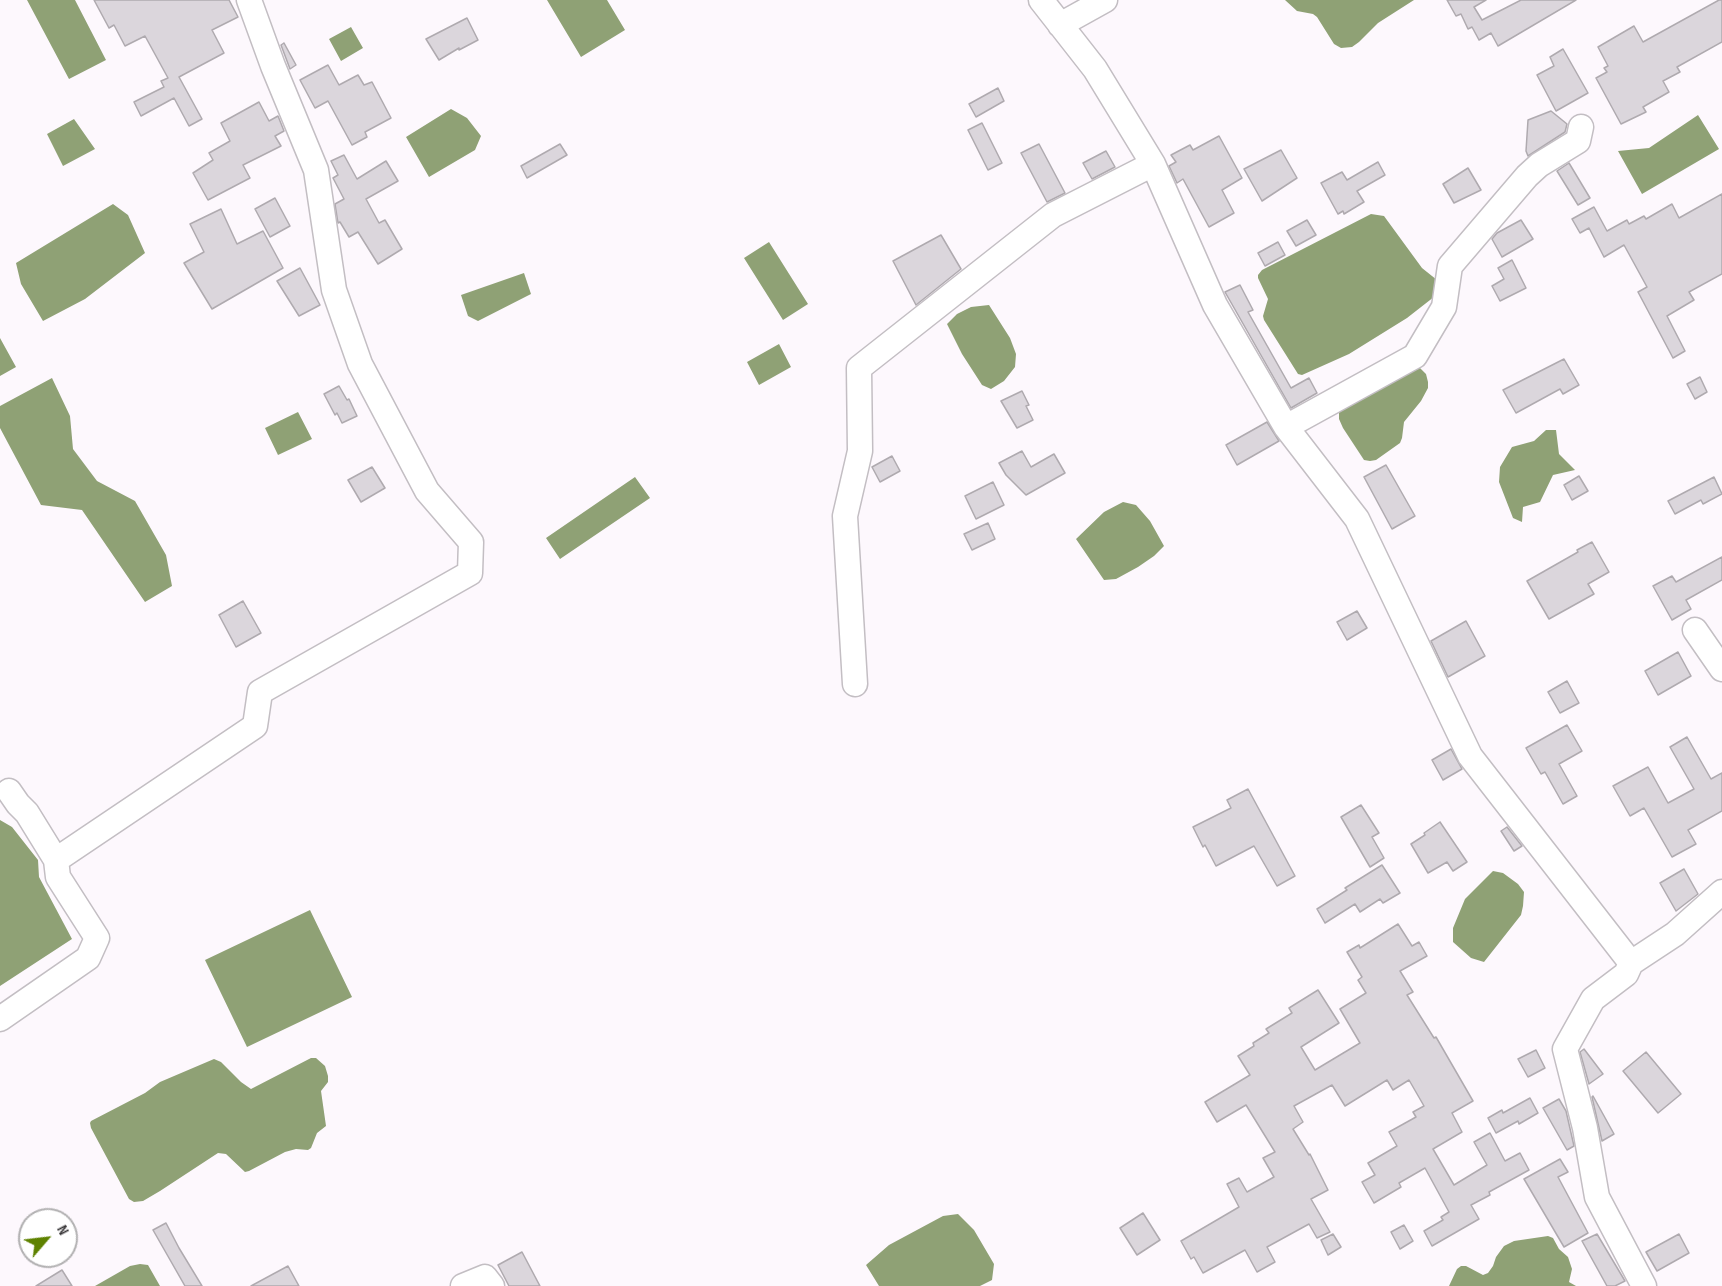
<!DOCTYPE html>
<style>
body{margin:0}
#map{position:relative;width:1722px;height:1286px;overflow:hidden;background:#fdf8fd;font-family:"Sofia Sans Condensed",sans-serif}
canvas{display:block}
.north{position:absolute;left:18px;top:1208px;width:60px;height:60px;box-sizing:border-box;background:#fff;border:2px solid #b1b0b1;border-radius:50%;rotate:62deg;font-size:16px;font-weight:700;line-height:24px;text-align:center;color:#3b393b}
.north::after{content:'';display:block;margin:auto;width:21px;height:27px;background:#5e8200;clip-path:polygon(50% 0,100% 100%,50% 72%,0 100%)}
</style>
<div id="map">
<canvas width="1722" height="1286"></canvas>
<div class="north">N</div>
</div>
<script>
const ctx = document.querySelector('canvas').getContext('2d');
ctx.lineJoin = 'round';
function fill(path, color) {
  ctx.fillStyle = color;
  ctx.fill(path, 'evenodd');
}
function shape(rows) {
  const path = new Path2D();
  for (const r of rows) {
    path.moveTo(r[0], r[1]);
    for (let i = 2; i < r.length; i += 2) path.lineTo(r[i], r[i + 1]);
  }
  return path;
}
function stroke(path, color, width, dash) {
  ctx.strokeStyle = color;
  ctx.lineWidth = width;
  ctx.lineCap = dash ? 'butt' : 'round';
  ctx.setLineDash(dash || []);
  ctx.stroke(path);
}
fill(shape([
 [27,0,75,0,106,60,69,79],
 [547,0,607,0,625,30,581,57],
 [1285,0,1414,0,1378,23,1359,42,1352,47,1341,48,1334,44,1317,17,1313,14,1297,11],
 [351,27,363,48,341,61,329,39],
 [451,109,467,118,481,136,475,150,429,177,406,137],
 [1698,115,1719,149,1642,194,1618,151,1649,148],
 [74,119,95,149,63,166,47,134],
 [113,204,128,215,145,253,85,299,43,321,21,284,16,263],
 [1371,214,1384,216,1422,268,1437,280,1439,293,1407,318,1349,354,1302,375,1298,374,1264,320,1263,316,1268,299,1258,278,1258,275,1262,270],
 [769,242,808,304,783,320,744,258],
 [524,273,531,294,478,321,468,316,461,295],
 [989,305,1010,338,1016,354,1015,367,1004,381,991,389,982,385,962,354,947,324,957,314,971,307],
 [0,338,16,367,0,376],
 [779,344,791,367,759,385,747,362],
 [1417,365,1426,374,1428,382,1428,388,1421,401,1404,422,1402,438,1400,443,1376,460,1370,461,1364,460,1343,428,1339,419,1339,412],
 [52,378,70,416,73,449,97,481,135,501,166,555,172,586,145,602,82,510,41,505,0,428,0,406],
 [298,412,312,439,278,455,265,428],
 [1546,430,1556,430,1559,454,1575,470,1553,475,1540,502,1523,507,1522,522,1513,518,1499,482,1500,467,1512,447,1534,441],
 [635,477,650,498,560,559,546,538],
 [1123,502,1136,505,1150,521,1164,546,1154,556,1138,567,1116,579,1104,580,1076,539,1104,512],
 [0,820,12,827,38,860,39,877,72,939,0,986],
 [1493,871,1503,873,1518,884,1524,892,1523,906,1521,915,1484,962,1471,958,1453,942,1453,928,1465,899],
 [310,910,352,997,247,1047,205,960],
 [311,1058,316,1058,325,1066,328,1076,328,1082,321,1091,326,1126,317,1133,311,1148,308,1150,296,1149,285,1152,249,1171,245,1172,226,1154,218,1153,160,1191,143,1201,134,1202,129,1199,91,1128,90,1123,91,1121,145,1093,160,1082,214,1059,221,1062,241,1082,251,1089],
 [958,1214,974,1230,994,1264,992,1280,980,1286,879,1286,866,1265,889,1245,943,1216],
 [1548,1236,1553,1238,1559,1249,1568,1257,1572,1269,1569,1282,1576,1286,1449,1286,1457,1269,1461,1266,1466,1266,1483,1275,1488,1273,1493,1266,1496,1257,1504,1246,1514,1241],
 [140,1264,148,1265,160,1286,95,1286,130,1266]
]), '#8fa175');
const building = shape([
 [94,0,229,0,238,17,212,30,224,53,179,77,202,119,189,126,174,98,141,116,134,102,164,87,161,81,168,78,145,36,125,46,114,25,109,28,94,0],
 [1447,0,1486,0,1474,7,1482,20,1521,0,1576,0,1498,46,1491,33,1479,40,1472,27,1468,29,1461,14,1456,16,1447,0],
 [1719,0,1722,0,1722,42,1677,67,1680,72,1663,81,1669,92,1643,107,1646,112,1621,124,1596,78,1607,72,1604,68,1608,66,1598,47,1634,26,1643,42,1719,0],
 [467,18,478,40,459,50,459,48,439,60,426,39,467,18],
 [284,43,296,65,290,69,281,45,284,43],
 [1563,49,1588,93,1556,111,1537,75,1554,66,1550,57,1563,49],
 [328,65,339,85,358,75,364,85,372,82,391,118,365,132,367,137,352,145,328,101,315,108,300,80,328,65],
 [998,88,1004,101,976,117,969,104,998,88],
 [259,102,269,121,278,116,284,131,275,136,281,146,243,165,250,178,208,200,193,173,213,160,209,153,230,141,221,123,259,102],
 [1551,111,1567,124,1565,132,1528,156,1526,151,1528,120,1551,111],
 [982,123,1002,163,988,170,968,130,982,123],
 [1219,136,1242,178,1222,190,1234,213,1209,227,1183,179,1177,183,1169,166,1176,162,1171,155,1190,145,1193,150,1219,136],
 [560,144,567,155,527,178,521,166,560,144],
 [1039,144,1065,193,1047,202,1021,153,1039,144],
 [1281,150,1297,178,1262,201,1244,169,1281,150],
 [1106,151,1115,167,1092,179,1083,163,1106,151],
 [344,155,357,179,386,161,398,181,366,199,379,223,385,220,402,249,378,264,358,232,349,237,340,222,338,223,335,204,344,199,333,178,338,175,331,161,344,155],
 [1378,162,1385,175,1357,191,1364,202,1344,214,1343,211,1338,214,1321,183,1342,172,1347,180,1378,162],
 [1569,163,1590,198,1578,205,1557,171,1569,163],
 [1468,168,1481,190,1454,203,1443,184,1468,168],
 [1722,194,1722,274,1689,292,1694,300,1667,316,1685,351,1673,358,1638,292,1647,287,1624,245,1604,257,1589,228,1580,233,1572,219,1594,207,1607,231,1627,220,1629,224,1644,216,1646,219,1672,204,1679,218,1722,194],
 [275,198,290,226,270,237,255,209,275,198],
 [221,209,237,244,263,231,283,268,212,309,184,263,204,252,190,224,221,209],
 [1307,220,1316,235,1296,246,1287,231,1307,220],
 [1521,220,1533,239,1502,257,1492,239,1497,233,1521,220],
 [941,235,961,269,916,305,893,261,941,235],
 [1278,242,1285,255,1265,266,1258,253,1278,242],
 [1512,260,1526,288,1500,301,1492,286,1504,279,1498,268,1512,260],
 [300,268,320,305,299,316,277,281,300,268],
 [1240,285,1253,310,1248,312,1291,388,1309,378,1317,393,1291,408,1225,292,1240,285],
 [1564,359,1579,385,1563,394,1560,389,1516,413,1503,390,1564,359],
 [1700,377,1707,392,1695,399,1687,384,1700,377],
 [339,386,347,400,349,399,357,416,342,423,337,413,335,415,324,394,339,386],
 [1022,391,1029,405,1026,406,1033,420,1017,428,1001,401,1022,391],
 [1267,422,1279,441,1237,465,1226,445,1267,422],
 [1022,451,1031,467,1054,454,1065,473,1026,495,1006,475,999,463,1022,451],
 [892,456,900,471,880,482,872,467,892,456],
 [1386,465,1415,516,1392,529,1364,477,1386,465],
 [372,467,385,488,361,502,348,480,372,467],
 [1579,476,1588,491,1572,500,1564,485,1579,476],
 [1714,477,1722,494,1703,504,1701,500,1675,514,1668,501,1714,477],
 [993,482,1004,505,976,519,965,496,993,482],
 [988,523,995,539,972,550,964,534,988,523],
 [1592,542,1609,572,1588,584,1594,594,1549,619,1527,581,1578,552,1577,550,1592,542],
 [1722,557,1722,580,1686,600,1691,609,1672,620,1653,586,1672,576,1676,582,1722,557],
 [243,601,261,633,236,647,219,615,243,601],
 [1357,611,1367,628,1347,640,1337,622,1357,611],
 [1466,621,1485,656,1448,677,1431,641,1466,621],
 [1678,652,1691,676,1658,695,1645,671,1678,652],
 [1567,681,1579,703,1560,713,1548,692,1567,681],
 [1567,725,1582,751,1559,764,1577,796,1563,804,1545,772,1541,774,1526,748,1567,725],
 [1687,737,1711,779,1722,773,1722,811,1688,830,1696,844,1672,857,1644,808,1630,816,1613,786,1648,767,1668,803,1694,789,1670,747,1687,737],
 [1451,749,1462,769,1443,780,1432,760,1451,749],
 [1248,789,1295,876,1277,886,1254,846,1216,866,1205,845,1203,847,1193,827,1231,808,1227,800,1248,789],
 [1361,805,1379,833,1372,837,1384,858,1370,867,1341,817,1361,805],
 [1440,822,1467,862,1453,871,1447,862,1428,873,1411,844,1425,835,1424,833,1440,822],
 [1507,827,1522,846,1514,851,1501,831,1507,827],
 [1382,865,1400,893,1383,903,1380,899,1360,912,1355,904,1325,923,1317,909,1347,890,1345,888,1382,865],
 [1684,869,1698,894,1676,911,1660,883,1684,869],
 [1398,924,1412,946,1419,942,1427,956,1400,971,1413,992,1407,995,1434,1038,1436,1037,1473,1101,1452,1113,1462,1132,1433,1149,1454,1185,1487,1165,1474,1142,1490,1133,1505,1161,1520,1153,1529,1170,1489,1192,1490,1195,1471,1205,1479,1219,1432,1246,1424,1231,1443,1220,1441,1217,1449,1212,1425,1168,1399,1183,1401,1187,1374,1203,1362,1182,1375,1175,1368,1163,1397,1146,1389,1132,1416,1117,1413,1112,1424,1106,1409,1080,1393,1090,1387,1080,1345,1106,1332,1085,1294,1106,1303,1122,1293,1129,1309,1155,1310,1154,1328,1190,1311,1199,1330,1232,1317,1238,1309,1224,1267,1247,1275,1262,1257,1272,1245,1250,1203,1273,1194,1257,1191,1259,1181,1241,1239,1207,1227,1184,1239,1178,1247,1192,1274,1177,1263,1158,1275,1152,1246,1105,1217,1122,1205,1102,1250,1075,1238,1056,1254,1046,1253,1043,1269,1033,1266,1029,1292,1013,1289,1008,1318,990,1339,1023,1301,1047,1315,1070,1360,1043,1340,1009,1366,993,1358,980,1362,977,1347,952,1359,945,1360,948,1398,924],
 [1584,1049,1603,1074,1589,1084,1580,1052,1584,1049],
 [1536,1050,1545,1068,1528,1077,1518,1059,1536,1050],
 [1646,1052,1681,1094,1658,1113,1623,1071,1646,1052],
 [1593,1096,1614,1134,1602,1141,1592,1097,1593,1096],
 [1530,1098,1538,1113,1519,1124,1518,1121,1496,1133,1488,1118,1502,1110,1503,1113,1530,1098],
 [1559,1099,1566,1111,1574,1146,1567,1150,1543,1108,1559,1099],
 [1560,1159,1568,1172,1558,1177,1588,1233,1564,1247,1524,1179,1560,1159],
 [1143,1213,1160,1240,1137,1255,1120,1228,1143,1213],
 [166,1223,179,1248,202,1286,185,1286,153,1230,166,1223],
 [1404,1225,1413,1241,1400,1249,1391,1232,1404,1225],
 [1333,1234,1341,1247,1328,1255,1321,1240,1333,1234],
 [1597,1234,1625,1281,1615,1286,1607,1286,1582,1241,1597,1234],
 [1679,1234,1689,1253,1657,1271,1646,1252,1679,1234],
 [522,1252,540,1286,509,1286,498,1265,522,1252],
 [288,1266,299,1286,251,1286,288,1266],
 [62,1270,72,1286,36,1286,62,1270]
]);
fill(building, '#dbd6dc');
stroke(building, '#afaaaf', 1.5);
const minor = shape([
 [1041,0,1095,69,1153,164,1215,305,1286,427,1357,519,1470,756,1631,963],
 [1060,25,1105,0],
 [1286,427,1415,356,1444,307,1450,266,1527,176,1539,165,1578,141,1581,127],
 [1695,630,1722,669],
 [855,684,845,516,860,451,859,368,1053,215,1153,164],
 [9,791,18,804,27,813,56,860,255,726,260,692,470,573,471,542,427,491,360,364,334,290,316,170,273,66,249,0],
 [0,1019,88,958,97,938,58,877,56,860],
 [463,1286,485,1277,492,1286],
 [1644,1286,1597,1197,1585,1128,1565,1049,1593,999,1626,974,1631,963,1675,934,1722,892]
]);
stroke(minor, '#c3bec3', 27);
stroke(minor, '#fff', 24);
</script>
